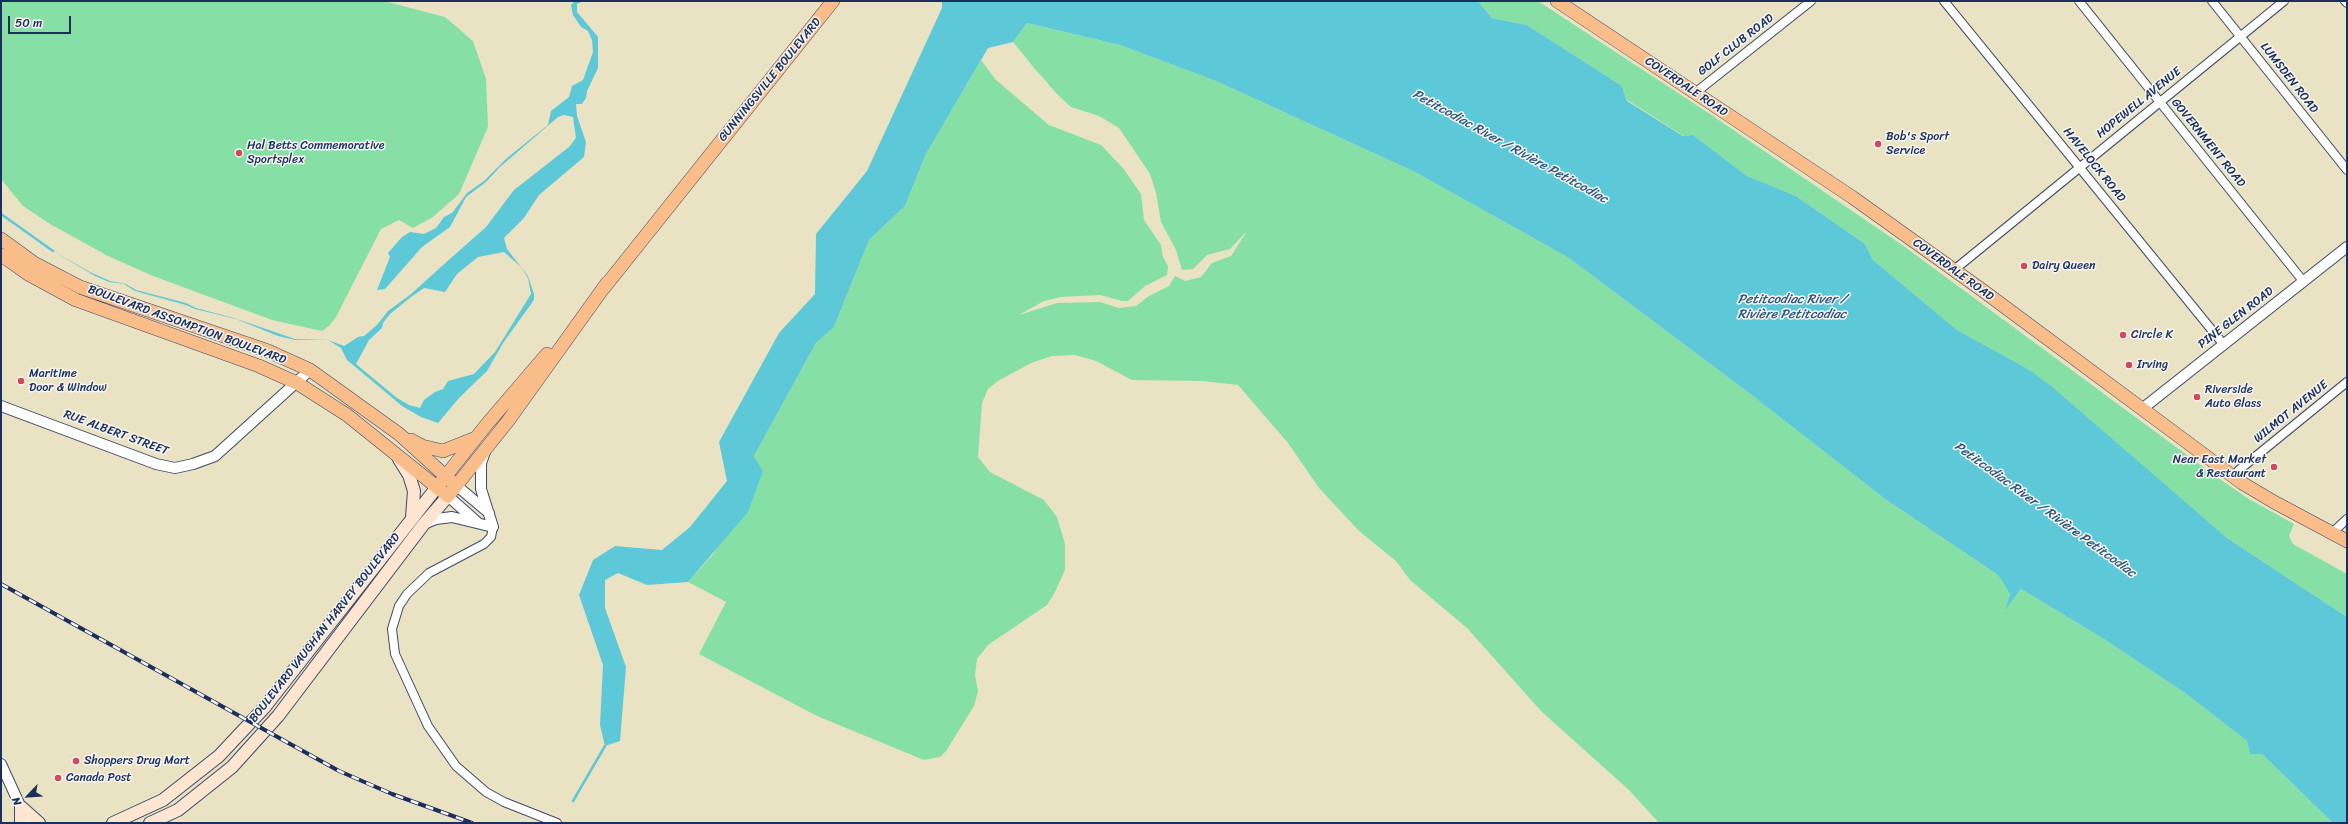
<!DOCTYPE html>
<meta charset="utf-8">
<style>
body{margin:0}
#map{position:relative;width:2348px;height:824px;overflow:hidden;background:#eae3c3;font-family:Sriracha,sans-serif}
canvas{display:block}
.frame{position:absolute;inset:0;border:2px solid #1b2f5e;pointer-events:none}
.north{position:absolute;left:8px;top:776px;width:40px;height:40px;-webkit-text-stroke:3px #f6f6f2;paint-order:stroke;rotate:245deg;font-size:11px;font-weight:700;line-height:16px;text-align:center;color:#1b2f5e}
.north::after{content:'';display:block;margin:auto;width:14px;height:18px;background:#1b2f5e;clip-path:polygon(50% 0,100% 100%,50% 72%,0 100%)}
.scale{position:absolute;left:8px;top:16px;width:63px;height:18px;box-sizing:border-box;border:2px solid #1b2f5e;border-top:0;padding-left:5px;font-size:12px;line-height:14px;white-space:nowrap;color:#1b2f5e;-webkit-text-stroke:3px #f6f6f2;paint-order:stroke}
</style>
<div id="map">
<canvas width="2348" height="824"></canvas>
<div class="frame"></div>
<div class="north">N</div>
<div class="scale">50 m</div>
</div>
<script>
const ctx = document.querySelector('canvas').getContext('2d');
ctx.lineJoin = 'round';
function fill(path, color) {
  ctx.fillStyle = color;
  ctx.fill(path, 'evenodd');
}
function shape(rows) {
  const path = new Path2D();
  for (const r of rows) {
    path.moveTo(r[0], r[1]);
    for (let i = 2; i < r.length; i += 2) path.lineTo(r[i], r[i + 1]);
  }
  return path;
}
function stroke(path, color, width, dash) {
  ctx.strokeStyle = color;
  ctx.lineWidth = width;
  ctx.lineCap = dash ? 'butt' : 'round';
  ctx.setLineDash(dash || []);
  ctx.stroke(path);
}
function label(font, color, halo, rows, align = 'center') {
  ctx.font = font + ' Sriracha,sans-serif';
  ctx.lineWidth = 3;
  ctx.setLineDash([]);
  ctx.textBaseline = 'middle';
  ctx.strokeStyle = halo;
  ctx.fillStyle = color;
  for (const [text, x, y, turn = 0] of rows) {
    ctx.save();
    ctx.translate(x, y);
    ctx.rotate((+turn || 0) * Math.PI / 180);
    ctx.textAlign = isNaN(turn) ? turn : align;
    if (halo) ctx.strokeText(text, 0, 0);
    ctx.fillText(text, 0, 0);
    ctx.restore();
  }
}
fill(shape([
 [1,1,384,1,445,17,473,41,486,79,488,127,459,194,433,217,413,228,399,220,381,229,336,317,329,326,322,331,272,320,153,276,108,256,50,224,23,206,1,179],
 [1478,1,1538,1,1710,114,1905,247,2218,478,2249,499,2294,524,2289,536,2293,544,2347,574,2347,617,2227,538,2028,369,1957,330,1873,260,1865,244,1796,196,1747,176,1693,135,1684,136,1627,100,1622,86,1527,25,1492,18],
 [1027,23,1120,45,1216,81,1415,172,1569,258,1749,393,1885,499,1998,575,2010,594,2006,608,2021,589,2104,639,2185,693,2247,741,2250,754,2262,754,2333,823,1659,823,1629,790,1542,712,1467,628,1410,580,1396,561,1359,531,1319,488,1288,443,1238,385,1202,381,1132,380,1096,361,1075,355,1052,356,1031,363,998,381,988,389,982,403,978,457,990,472,1044,500,1057,517,1065,544,1065,570,1055,592,1047,605,988,645,977,659,975,675,978,691,974,706,946,751,940,757,924,760,817,716,699,654,726,602,688,582,713,554,763,471,754,456,816,343,834,327,869,240,905,206,926,154,981,60,996,80,1049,125,1101,145,1123,168,1141,194,1144,220,1161,245,1163,257,1168,266,1167,275,1145,286,1128,301,1122,301,1100,295,1061,297,1044,301,1019,315,1057,303,1100,302,1119,308,1136,306,1149,296,1169,286,1175,276,1185,281,1201,277,1212,263,1231,256,1247,231,1230,249,1207,255,1193,269,1182,270,1176,250,1161,222,1156,193,1150,174,1119,128,1099,116,1071,107,1057,94,1035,69,1013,42]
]), '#86e0a6');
fill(shape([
 [575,1,583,1,577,4,577,12,598,37,598,68,587,91,586,98,582,104,576,104,577,116,586,142,584,157,539,195,524,218,504,238,507,249,528,276,534,294,534,300,503,343,487,371,459,398,438,423,421,417,402,406,347,360,341,348,328,340,295,340,278,336,236,319,195,309,186,305,135,291,124,284,109,282,95,276,53,251,90,272,110,281,126,284,136,290,186,303,196,308,234,318,295,339,328,340,344,346,358,337,364,336,377,325,388,311,411,294,442,266,486,227,514,190,569,147,576,138,573,117,564,115,558,117,500,167,486,182,466,197,450,227,422,247,385,289,377,290,390,257,388,253,402,237,410,232,424,234,436,228,444,217,452,213,467,193,484,181,507,158,548,125,551,111,569,97,572,86,583,80,593,52,592,40,588,31,581,27,573,15,571,5],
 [504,252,521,267,528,278,531,294,495,352,474,374,448,381,443,389,435,392,424,400,420,408,409,405,397,398,356,364,369,340,382,328,383,323,390,314,411,297,424,288,445,292,457,274,478,257],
 [942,1,1478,1,1492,18,1527,25,1622,86,1627,101,1683,136,1693,135,1747,176,1796,196,1865,244,1873,260,1957,330,2028,369,2051,386,2227,538,2347,617,2347,823,2333,823,2262,754,2250,754,2247,741,2185,693,2104,639,2021,589,2005,610,2010,594,1998,575,1885,499,1749,393,1569,258,1415,172,1216,81,1120,45,1027,23,1013,42,988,48,926,154,905,206,869,240,834,327,816,343,754,456,763,471,748,512,688,582,647,585,618,573,605,580,605,608,626,667,620,741,605,746,600,725,603,665,579,595,593,560,615,546,662,550,690,527,727,481,719,442,779,333,815,294,816,234,867,171,942,8]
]), '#5dc8d7');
stroke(shape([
 [1,214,53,251],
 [573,801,605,746]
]), '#5dc8d7', 2.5);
const minor = shape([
 [1944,1,2224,345],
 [2079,1,2303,281],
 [2212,1,2347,170],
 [2345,1,2347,3],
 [1695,93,1811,1],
 [1954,270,2284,1],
 [2234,477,2239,470,2347,382],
 [493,527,491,537,484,544,429,573,407,594,399,606,392,629,395,654,428,726,456,766,486,792,504,802,557,823],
 [2332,533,2347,519]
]);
const tertiary = shape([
 [1,406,156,464,175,468,193,464,215,456,310,370],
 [2142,409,2347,247],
 [457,486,489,513],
 [448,496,477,522],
 [424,524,436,519,452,517,493,527,481,489,481,463,485,452],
 [1,764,28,823]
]);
const secondary = shape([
 [399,459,409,475,414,491,412,517],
 [21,807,39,823],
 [21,807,21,823],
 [113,823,163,800,219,756,264,708,437,487],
 [150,823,178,810,232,767,278,716,423,525,448,496]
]);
const primary = shape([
 [1557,1,1852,197,1982,290,2242,483,2274,502,2347,541],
 [1,239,34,263,80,287,268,351,310,370,399,434,452,482],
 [1,255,28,274,76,300,259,366,297,383,347,415,448,496,508,421,607,283],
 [603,289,833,1],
 [411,440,422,446,443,451,473,439],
 [437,487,487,424,547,354]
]);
stroke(minor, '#3a4a6d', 10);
stroke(tertiary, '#3a4a6d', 12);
stroke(secondary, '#3a4a6d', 14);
stroke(primary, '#3a4a6d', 14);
stroke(minor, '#fff', 8);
stroke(tertiary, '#fff', 10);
stroke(secondary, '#fde5d0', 12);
stroke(primary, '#f9bd89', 13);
const rail = shape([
 [1,584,339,771,392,794,472,823]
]);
stroke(rail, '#1b2f5e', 4);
stroke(rail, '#f6f6f2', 2.5, [8]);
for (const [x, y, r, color] of [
 [1878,144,4,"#d1495b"],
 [239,153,4,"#d1495b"],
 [2024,266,4,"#d1495b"],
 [2123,335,4,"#d1495b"],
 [2129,365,4,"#d1495b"],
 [21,381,4,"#d1495b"],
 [2197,397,4,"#d1495b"],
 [2274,467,4,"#d1495b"],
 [76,761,4,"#d1495b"],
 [58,778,4,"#d1495b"]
]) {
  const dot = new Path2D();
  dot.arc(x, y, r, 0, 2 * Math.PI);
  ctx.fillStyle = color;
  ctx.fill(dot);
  stroke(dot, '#f6f6f2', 1.5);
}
label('12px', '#1b2f5e', '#f6f6f2', [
 ["GOLF CLUB ROAD",1736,45,-38],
 ["LUMSDEN ROAD",2289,78,52],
 ["GUNNINGSVILLE BOULEVARD",770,80,-51],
 ["COVERDALE ROAD",1686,87,34],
 ["HOPEWELL AVENUE",2139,103,-39],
 ["GOVERNMENT ROAD",2208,143,51],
 ["HAVELOCK ROAD",2094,165,51],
 ["COVERDALE ROAD",1953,270,36],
 ["PINE GLEN ROAD",2236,318,-38],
 ["BOULEVARD ASSOMPTION BOULEVARD",187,325,20],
 ["WILMOT AVENUE",2291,412,-39],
 ["RUE ALBERT STREET",116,433,20],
 ["BOULEVARD VAUGHAN HARVEY BOULEVARD",325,628,-52]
]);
label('12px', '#1b2f5e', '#f6f6f2', [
 ["Bob's Sport",1886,137],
 ["Service",1886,151],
 ["Hal Betts Commemorative",247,146],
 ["Sportsplex",247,160],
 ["Dairy Queen",2032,266],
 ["Circle K",2131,335],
 ["Irving",2137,365],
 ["Maritime",29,374],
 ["Door & Window",29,388],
 ["Riverside",2205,390],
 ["Auto Glass",2205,404],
 ["Near East Market",2266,460,"right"],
 ["& Restaurant",2266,474,"right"],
 ["Shoppers Drug Mart",84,761],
 ["Canada Post",66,778]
], 'left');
label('italic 13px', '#2c557c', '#f6f6f2', [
 ["Petitcodiac River / Rivière Petitcodiac",1510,147,29],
 ["Petitcodiac River /",1792,300],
 ["Rivière Petitcodiac",1792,315],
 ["Petitcodiac River / Rivière Petitcodiac",2045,510,36]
]);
</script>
